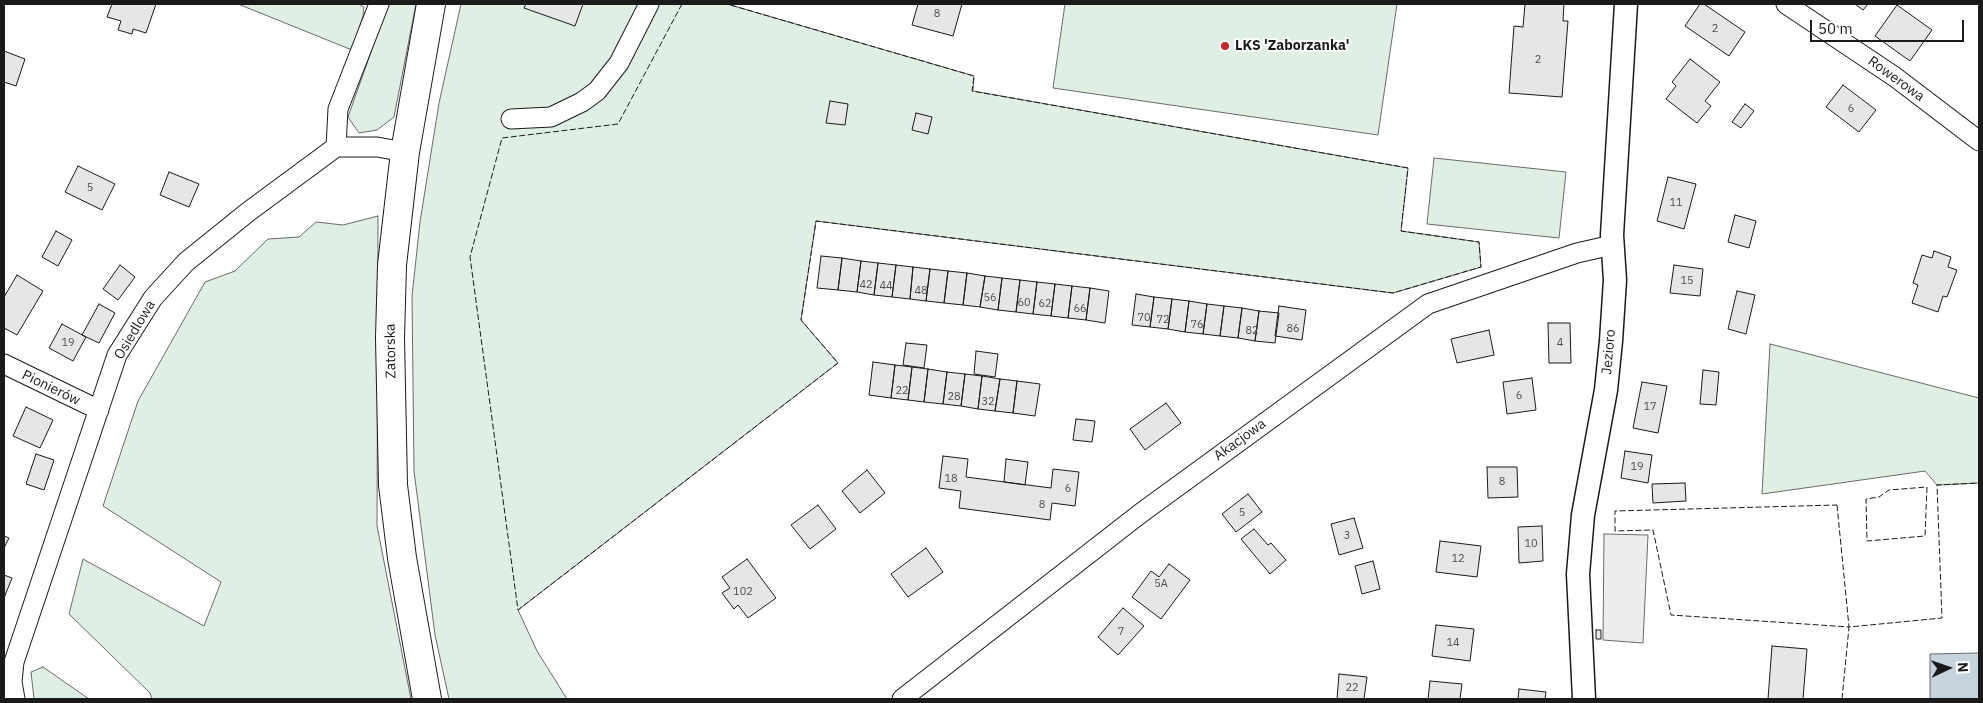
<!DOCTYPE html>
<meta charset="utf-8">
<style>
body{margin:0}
#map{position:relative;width:1983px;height:703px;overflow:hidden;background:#fff;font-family:"IBM Plex Sans",sans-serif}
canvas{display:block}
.frame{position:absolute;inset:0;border:5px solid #1a1a1a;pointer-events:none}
.north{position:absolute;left:1923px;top:643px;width:50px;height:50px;-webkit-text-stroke:4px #fff;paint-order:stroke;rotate:87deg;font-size:14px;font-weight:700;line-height:20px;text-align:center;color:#1a1a1a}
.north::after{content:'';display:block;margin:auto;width:18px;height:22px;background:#1a1a1a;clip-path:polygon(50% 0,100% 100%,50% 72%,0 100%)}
.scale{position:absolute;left:1810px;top:20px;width:154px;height:22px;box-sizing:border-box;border:2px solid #1a1a1a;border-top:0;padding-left:6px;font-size:15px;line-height:18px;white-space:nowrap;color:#1a1a1a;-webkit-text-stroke:4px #fff;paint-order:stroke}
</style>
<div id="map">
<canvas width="1983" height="703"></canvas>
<div class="frame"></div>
<div class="north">N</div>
<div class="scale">50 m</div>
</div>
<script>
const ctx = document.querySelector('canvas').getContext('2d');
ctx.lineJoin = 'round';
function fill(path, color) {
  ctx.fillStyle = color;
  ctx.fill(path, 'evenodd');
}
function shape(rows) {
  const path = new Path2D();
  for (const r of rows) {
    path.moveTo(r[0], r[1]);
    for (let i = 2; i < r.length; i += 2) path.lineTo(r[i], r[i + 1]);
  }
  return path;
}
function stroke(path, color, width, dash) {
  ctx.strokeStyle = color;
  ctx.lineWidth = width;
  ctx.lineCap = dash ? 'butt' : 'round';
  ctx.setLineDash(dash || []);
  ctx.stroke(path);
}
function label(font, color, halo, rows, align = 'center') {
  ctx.font = font + ' "IBM Plex Sans",sans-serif';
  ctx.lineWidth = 4;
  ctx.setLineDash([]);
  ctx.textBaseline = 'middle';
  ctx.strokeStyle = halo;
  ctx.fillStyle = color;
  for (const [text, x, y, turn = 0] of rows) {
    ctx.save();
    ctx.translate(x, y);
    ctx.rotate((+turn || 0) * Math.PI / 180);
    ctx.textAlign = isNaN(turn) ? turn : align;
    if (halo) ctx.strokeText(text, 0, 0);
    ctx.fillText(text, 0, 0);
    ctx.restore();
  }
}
const green = shape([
 [238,4,359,4,364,7,363,16,352,50,238,4],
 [388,4,416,4,394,117,377,130,359,133,348,117,388,4],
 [461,4,727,4,974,76,973,91,1408,168,1401,231,1479,242,1481,267,1393,293,816,221,801,320,838,363,518,610,537,651,567,699,449,699,435,635,414,471,412,296,420,222,439,103,461,4],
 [1065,4,1397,4,1378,135,1053,88,1065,4],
 [1434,158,1566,172,1559,238,1427,224,1434,158],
 [378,216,377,526,411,699,152,699,150,693,69,614,83,559,204,626,221,582,103,506,138,401,205,282,235,271,268,239,299,237,316,222,343,225,378,216],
 [1770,344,1979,398,1979,483,1937,485,1925,471,1762,494,1770,344],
 [43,667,89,699,34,699,31,672,43,667]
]);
fill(green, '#e0efe3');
stroke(green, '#6a6a6a', 1);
const parking = shape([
 [1604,534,1648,535,1643,643,1603,640,1604,534]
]);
fill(parking, '#ededed');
stroke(parking, '#6a6a6a', 1);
const water = shape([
 [1979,653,1979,699,1930,699,1930,654,1979,653]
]);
fill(water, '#c6d2dc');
stroke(water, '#6a6a6a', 1);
const building = shape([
 [112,4,156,4,146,33,133,29,132,34,118,30,121,21,107,17,112,4],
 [526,4,583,4,575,26,524,8,526,4],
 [918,4,962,4,953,36,912,25,918,4],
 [1525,4,1564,4,1563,21,1568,21,1562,97,1509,93,1514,26,1523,27,1525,4],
 [1700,4,1704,4,1745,32,1729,56,1685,26,1700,4],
 [1855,4,1868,4,1863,10,1855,4],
 [1897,5,1932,30,1910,61,1875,36,1897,5],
 [4,51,25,59,16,86,4,82,4,51],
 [1690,59,1720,82,1705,101,1711,106,1697,123,1666,99,1676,86,1672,82,1690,59],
 [1843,85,1876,110,1859,132,1826,107,1843,85],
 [830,101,848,104,845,125,826,123,830,101],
 [1745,104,1754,111,1741,128,1732,122,1745,104],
 [916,113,932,117,928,134,912,130,916,113],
 [78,166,115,184,102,210,65,192,78,166],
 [169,172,199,184,189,207,160,195,169,172],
 [1668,177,1696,184,1684,229,1657,221,1668,177],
 [1735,215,1756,221,1749,248,1728,242,1735,215],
 [56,231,72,240,58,266,42,257,56,231],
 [1934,251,1951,257,1948,267,1957,270,1947,297,1943,296,1938,312,1912,303,1918,285,1913,283,1922,255,1932,258,1934,251],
 [821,256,842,258,838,290,817,288,821,256],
 [842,258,861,261,857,292,838,290,842,258],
 [861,261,878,263,874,295,857,292,861,261],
 [878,263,896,265,892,297,874,295,878,263],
 [120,265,135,277,118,300,103,289,120,265],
 [896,265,913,267,910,299,892,297,896,265],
 [1674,265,1703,269,1700,296,1670,293,1674,265],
 [913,267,930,269,926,301,910,299,913,267],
 [930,269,948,271,944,303,926,301,930,269],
 [948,271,967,273,963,305,944,303,948,271],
 [967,273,985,276,980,307,963,305,967,273],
 [17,275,43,291,17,335,4,328,4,297,17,275],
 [985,276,1002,278,998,310,980,307,985,276],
 [1002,278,1020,280,1016,312,998,310,1002,278],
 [1020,280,1037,282,1033,314,1016,312,1020,280],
 [1037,282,1055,284,1051,316,1033,314,1037,282],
 [1055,284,1072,286,1068,318,1051,316,1055,284],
 [1072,286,1090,288,1086,320,1068,318,1072,286],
 [1090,288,1109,291,1105,323,1086,320,1090,288],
 [1737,291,1755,295,1746,334,1728,329,1737,291],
 [1136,294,1154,297,1150,327,1132,325,1136,294],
 [1154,297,1172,299,1168,329,1150,327,1154,297],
 [1172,299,1189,301,1185,332,1168,329,1172,299],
 [1189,301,1207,304,1203,334,1185,332,1189,301],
 [99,304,115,313,99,343,82,335,99,304],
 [1207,304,1224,306,1220,336,1203,334,1207,304],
 [1224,306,1242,308,1238,338,1220,336,1224,306],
 [1279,306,1306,310,1302,340,1275,336,1279,306],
 [1242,308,1259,311,1255,341,1238,338,1242,308],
 [1259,311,1279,313,1275,343,1255,341,1259,311],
 [1548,323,1570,323,1571,363,1549,363,1548,323],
 [62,324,86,337,73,361,49,348,62,324],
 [1489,330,1494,355,1457,363,1451,339,1489,330],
 [906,343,927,345,924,368,903,365,906,343],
 [976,351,998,354,995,377,974,374,976,351],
 [873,362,895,365,891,398,869,395,873,362],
 [895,365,912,367,908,400,891,398,895,365],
 [912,367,928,369,924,402,908,400,912,367],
 [928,369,947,372,943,404,924,402,928,369],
 [1703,370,1719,372,1716,405,1700,404,1703,370],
 [947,372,965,374,961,406,943,404,947,372],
 [965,374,982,376,978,409,961,406,965,374],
 [982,376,1000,379,995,411,978,409,982,376],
 [1532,378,1536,410,1507,414,1503,382,1532,378],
 [1000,379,1017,381,1013,413,995,411,1000,379],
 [1017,381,1040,384,1035,416,1013,413,1017,381],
 [1642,382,1667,386,1658,433,1633,428,1642,382],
 [1166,403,1181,423,1145,450,1130,429,1166,403],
 [26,407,53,420,40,448,13,436,26,407],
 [1076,419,1095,421,1092,442,1073,440,1076,419],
 [1625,451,1652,455,1648,483,1621,478,1625,451],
 [36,454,54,460,44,490,26,484,36,454],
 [943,456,968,459,966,477,1051,488,1053,469,1079,472,1075,506,1052,503,1050,520,959,508,961,491,939,488,943,456],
 [1006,459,1028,462,1025,485,1004,482,1006,459],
 [1487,467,1517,467,1518,497,1488,498,1487,467],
 [867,470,885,493,860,513,842,491,867,470],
 [1685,483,1686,501,1653,503,1652,484,1685,483],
 [1248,494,1262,512,1236,532,1222,514,1248,494],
 [818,505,836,529,810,549,791,525,818,505],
 [1354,518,1363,548,1339,555,1331,524,1354,518],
 [1542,526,1543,561,1519,563,1518,527,1542,526],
 [1254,529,1268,545,1271,543,1286,560,1270,574,1241,539,1254,529],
 [4,536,9,538,4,548,4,536],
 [1440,541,1481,546,1477,577,1436,572,1440,541],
 [926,548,943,572,908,597,891,574,926,548],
 [747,559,776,598,748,618,738,605,734,609,722,593,730,588,722,577,747,559],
 [1373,561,1380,589,1362,594,1355,566,1373,561],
 [1169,564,1190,580,1161,619,1132,597,1151,571,1159,577,1169,564],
 [4,575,12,578,4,598,4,575],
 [1123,608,1144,626,1118,655,1098,637,1123,608],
 [1436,625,1474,629,1470,661,1432,656,1436,625],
 [1596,630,1601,630,1601,639,1596,639,1596,630],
 [1772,646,1807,649,1803,699,1768,699,1772,646],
 [1339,674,1367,677,1364,699,1337,699,1339,674],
 [1430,681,1462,684,1460,699,1428,699,1430,681],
 [1519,689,1546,692,1545,699,1518,699,1519,689]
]);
fill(building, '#e6e6e6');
stroke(building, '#1a1a1a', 1);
const minor = shape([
 [1786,4,1895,77,1979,141],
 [511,119,551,117,582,102,597,91,619,63,649,4],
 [336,147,338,109,379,4],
 [4,364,99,410],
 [15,699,12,682,14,662,117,355,153,298,186,262,248,212,336,147,377,147,405,152],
 [902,699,1141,513,1428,304,1577,253,1612,245]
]);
const tertiary = shape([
 [1584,699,1578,574,1583,515,1606,390,1611,341,1615,280,1612,235,1626,4]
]);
const primary = shape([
 [427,699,402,558,393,485,390,338,392,265,405,152,431,4]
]);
stroke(minor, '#1a1a1a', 21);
stroke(tertiary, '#1a1a1a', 25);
stroke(primary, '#1a1a1a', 30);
stroke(minor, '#fff', 19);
stroke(tertiary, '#fff', 22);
stroke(primary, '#fff', 28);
stroke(shape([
 [682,4,618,124,502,138,470,257,518,610,838,363,801,320,816,221,1393,293,1481,267,1479,242,1401,231,1408,168,972,91,974,76,727,4],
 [1927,487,1925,536,1867,541,1866,499,1879,497,1889,490,1927,487],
 [1837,505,1849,627,1671,615,1653,530,1615,531,1615,511,1837,505],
 [1842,699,1849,627,1942,618,1937,485,1979,483]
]), '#1a1a1a', 1, [6, 2.5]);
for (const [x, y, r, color] of [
 [1225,46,5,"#c62828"]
]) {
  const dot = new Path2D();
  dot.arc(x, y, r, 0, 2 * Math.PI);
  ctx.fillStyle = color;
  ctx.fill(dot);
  stroke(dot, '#fff', 2);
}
label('11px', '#4d4d4d', null, [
 ["8",937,14],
 ["2",1715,29],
 ["2",1538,60],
 ["6",1851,109],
 ["5",90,188],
 ["11",1676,203],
 ["15",1687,281],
 ["42",866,285],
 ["44",886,286],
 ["48",921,291],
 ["56",990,298],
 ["60",1024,303],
 ["62",1045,304],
 ["66",1080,309],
 ["70",1144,318],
 ["72",1163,320],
 ["76",1197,325],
 ["86",1293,329],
 ["82",1252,331],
 ["19",68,343],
 ["4",1560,343],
 ["22",902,391],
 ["6",1519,396],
 ["28",954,397],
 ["32",988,402],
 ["17",1650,407],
 ["19",1637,467],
 ["18",951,479],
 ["8",1502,482],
 ["6",1068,489],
 ["8",1042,505],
 ["5",1242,513],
 ["3",1347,536],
 ["10",1531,544],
 ["12",1458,559],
 ["5A",1161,584],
 ["102",743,592],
 ["7",1121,632],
 ["14",1453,643],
 ["22",1352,688]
]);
label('bold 14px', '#1a1a1a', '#fff', [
 ["LKS 'Zaborzanka'",1235,46]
], 'left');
label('14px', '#1a1a1a', '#fff', [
 ["Rowerowa",1896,79,36],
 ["Osiedlowa",135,330,-59],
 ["Zatorska",391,351,-91],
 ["Jezioro",1609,352,-85],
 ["Pionierów",51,388,26],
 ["Akacjowa",1240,440,-36]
]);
</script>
